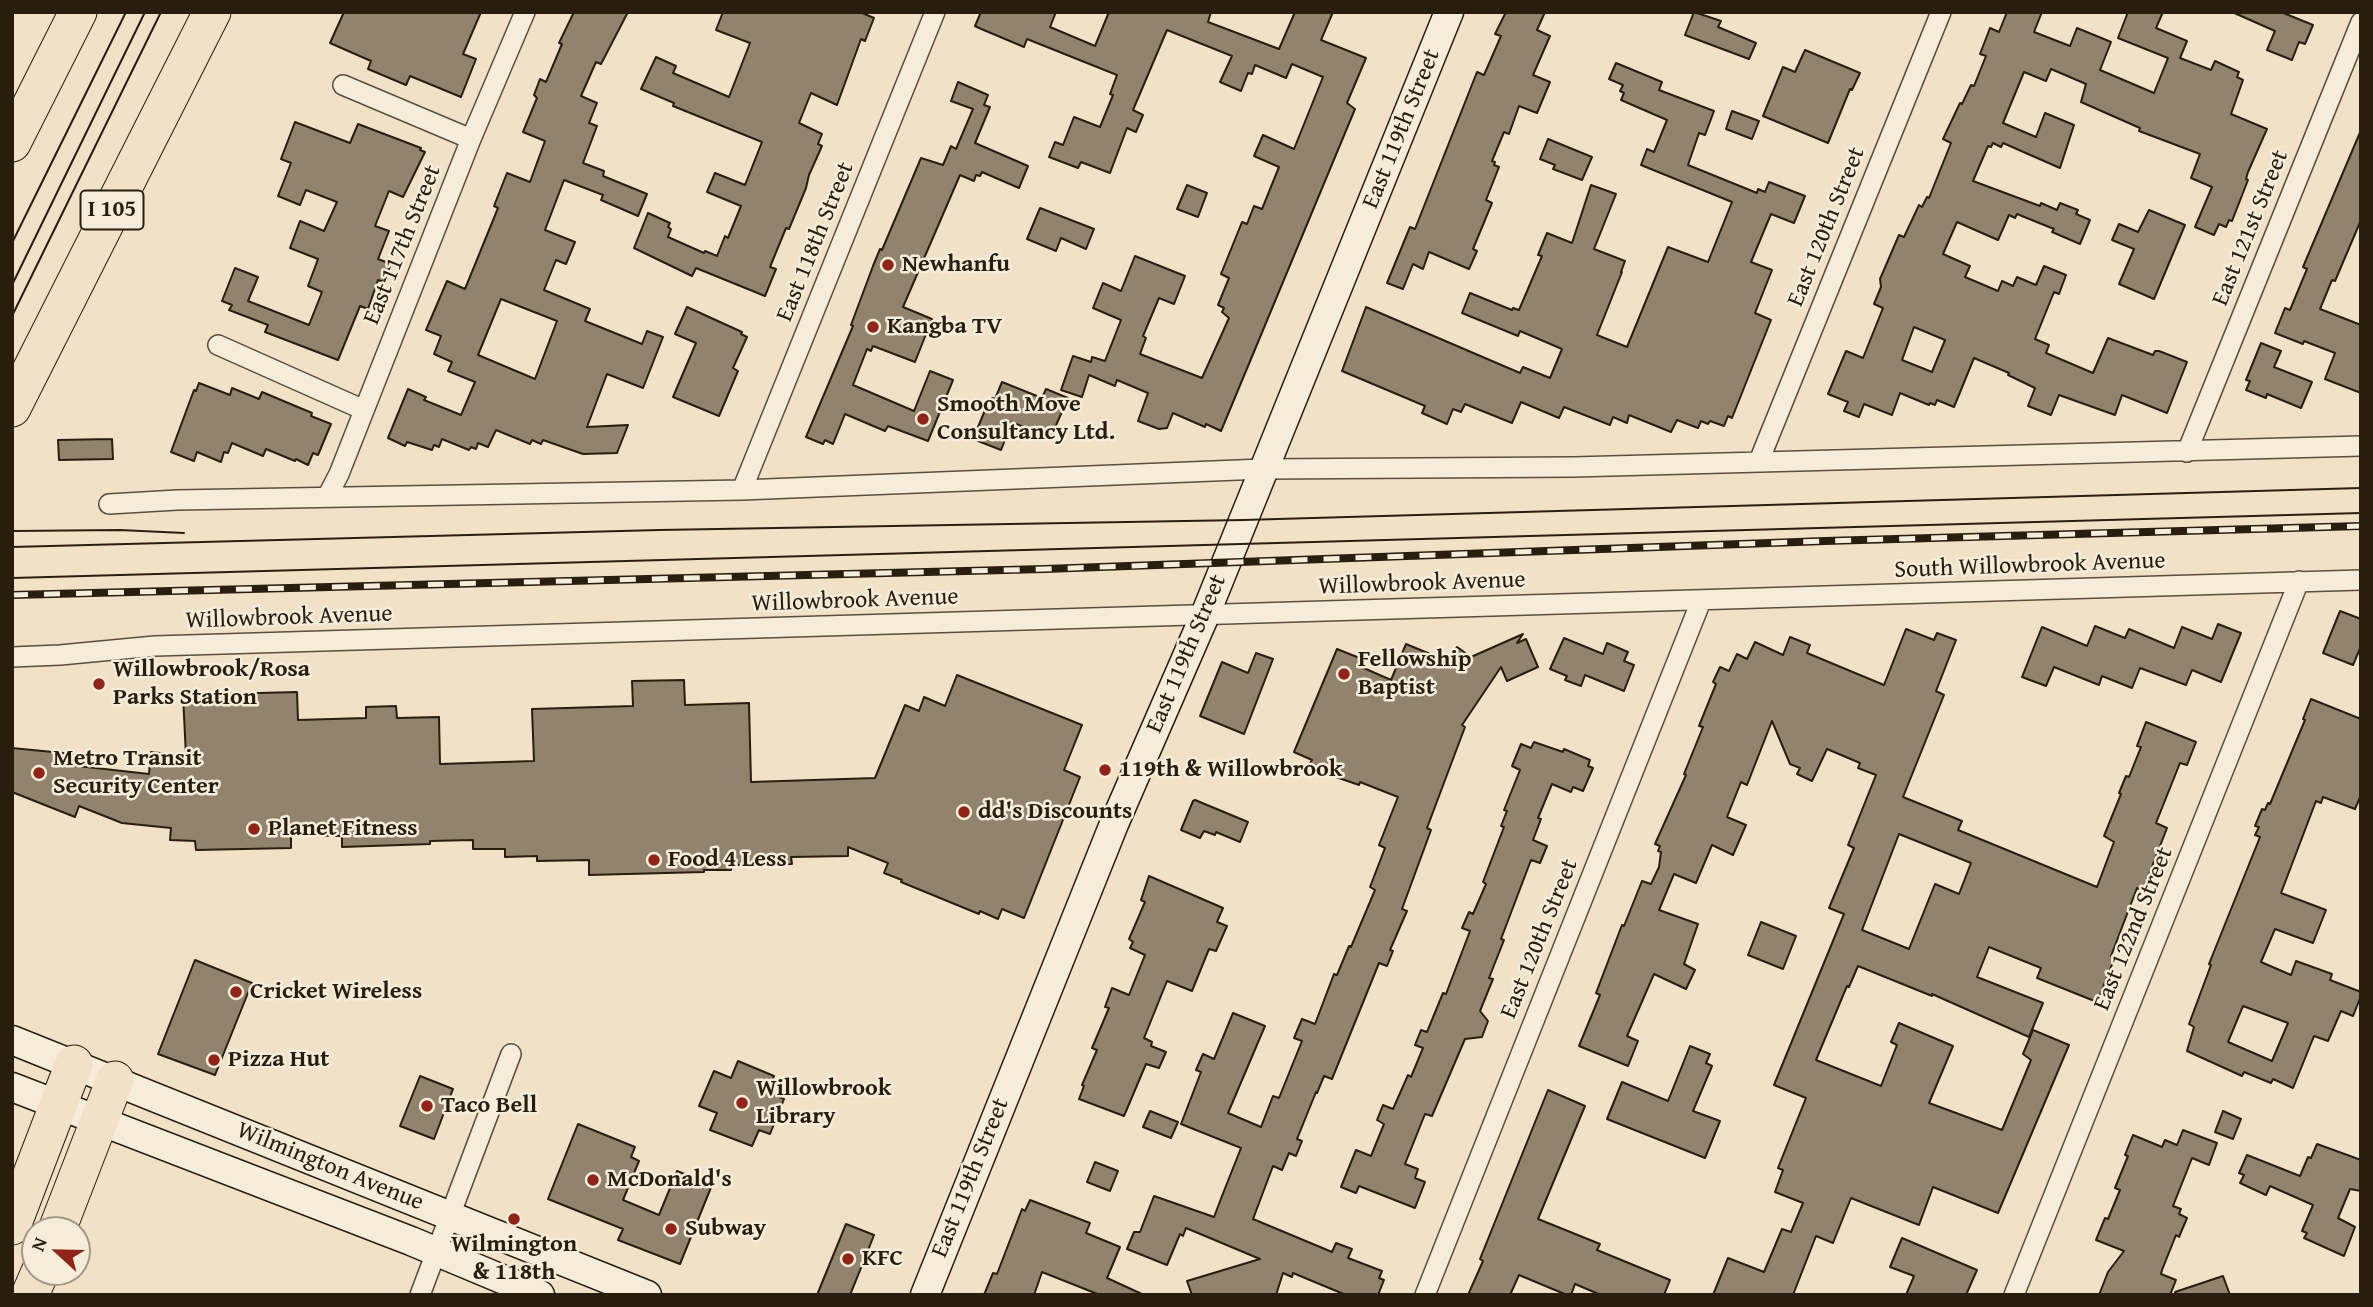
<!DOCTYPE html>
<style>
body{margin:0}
#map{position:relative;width:2373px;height:1307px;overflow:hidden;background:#f1e1c6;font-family:"Gentium Book Plus",serif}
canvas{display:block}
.frame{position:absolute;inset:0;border:14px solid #291d0e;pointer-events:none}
.north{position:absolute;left:21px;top:1216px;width:70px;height:70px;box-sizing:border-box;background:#f6ecda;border:2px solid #a49988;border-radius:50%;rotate:292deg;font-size:19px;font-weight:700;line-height:28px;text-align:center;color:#291d0e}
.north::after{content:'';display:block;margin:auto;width:24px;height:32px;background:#8f2418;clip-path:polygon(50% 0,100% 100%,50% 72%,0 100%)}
</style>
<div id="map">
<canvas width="2373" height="1307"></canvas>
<div class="frame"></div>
<div class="north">N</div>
</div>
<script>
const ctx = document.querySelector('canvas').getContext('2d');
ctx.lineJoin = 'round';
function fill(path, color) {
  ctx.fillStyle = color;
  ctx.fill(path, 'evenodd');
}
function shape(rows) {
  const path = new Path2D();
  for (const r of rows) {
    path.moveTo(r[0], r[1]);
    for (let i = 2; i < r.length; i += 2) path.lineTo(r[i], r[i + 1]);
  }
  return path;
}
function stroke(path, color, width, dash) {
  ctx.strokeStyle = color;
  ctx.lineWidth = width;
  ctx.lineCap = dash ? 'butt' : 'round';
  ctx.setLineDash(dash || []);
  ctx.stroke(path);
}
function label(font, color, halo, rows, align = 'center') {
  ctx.font = font + ' "Gentium Book Plus",serif';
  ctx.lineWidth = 5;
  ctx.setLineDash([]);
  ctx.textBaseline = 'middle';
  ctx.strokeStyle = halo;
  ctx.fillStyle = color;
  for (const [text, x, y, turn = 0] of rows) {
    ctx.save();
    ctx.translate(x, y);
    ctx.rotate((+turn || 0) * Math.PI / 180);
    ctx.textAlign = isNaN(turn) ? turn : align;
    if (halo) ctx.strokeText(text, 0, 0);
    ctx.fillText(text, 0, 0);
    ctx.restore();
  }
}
const building = shape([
 [344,12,481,12,463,54,476,59,461,97,410,76,406,85,368,69,371,61,330,43,344,12],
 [574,12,628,12,601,64,596,62,581,96,597,103,589,123,597,126,583,163,604,171,603,176,647,194,638,216,601,200,603,195,564,180,545,230,575,242,566,264,556,260,544,290,590,309,585,321,642,344,647,331,663,337,643,388,607,374,587,427,628,425,617,453,583,454,543,440,541,444,532,440,530,444,496,430,488,447,478,443,476,449,471,447,469,450,442,439,439,447,434,445,432,450,407,442,405,446,388,438,408,389,426,397,424,400,461,415,475,382,448,371,452,362,434,354,441,336,426,330,447,281,465,289,498,208,494,206,507,173,530,182,545,141,523,132,537,98,534,95,540,79,546,82,562,44,559,43,574,12],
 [501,299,557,321,535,379,478,355,501,299],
 [723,12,860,12,874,18,865,41,861,39,837,105,811,93,799,123,822,134,818,144,822,146,809,175,806,188,789,229,786,228,770,267,776,269,765,296,696,268,692,276,634,248,648,213,670,223,668,227,671,229,668,237,704,253,705,251,717,256,725,236,728,238,741,206,707,192,715,173,745,185,762,142,673,106,674,103,641,89,656,57,676,66,673,73,729,97,750,43,716,30,723,12],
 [981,12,1056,12,1050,27,1095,46,1109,12,1211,12,1208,22,1279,49,1295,12,1333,12,1321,40,1366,58,1347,103,1355,109,1221,431,1206,424,1205,427,1173,413,1167,428,1159,429,1138,421,1148,393,1117,380,1115,386,1089,375,1082,397,1061,390,1073,356,1091,362,1092,357,1105,361,1121,320,1093,308,1103,283,1121,291,1135,256,1185,276,1174,304,1159,298,1143,336,1146,338,1140,354,1202,378,1229,318,1222,312,1224,308,1218,305,1229,278,1221,274,1242,222,1247,224,1254,206,1262,209,1279,167,1254,156,1263,135,1294,149,1323,77,1292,64,1286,78,1255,65,1252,74,1248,73,1241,91,1220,82,1232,56,1167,30,1133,110,1143,115,1136,132,1127,128,1110,173,1081,162,1078,168,1049,157,1055,142,1063,145,1074,117,1100,127,1113,95,1110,94,1117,75,1027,39,1024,47,979,28,975,26,981,12],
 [1506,12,1545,12,1537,30,1550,36,1533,75,1550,82,1537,113,1519,106,1509,134,1504,132,1492,161,1495,162,1494,165,1499,167,1486,200,1492,203,1473,249,1477,251,1469,269,1429,252,1423,269,1413,264,1403,289,1387,283,1410,227,1415,229,1477,72,1484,75,1501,36,1495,34,1506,12],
 [1694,12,1721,21,1718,27,1756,43,1749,59,1685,35,1694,12],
 [2007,12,2042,12,2034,32,2070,46,2077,28,2111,42,2100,70,2154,93,2168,58,2118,38,2128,12,2163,12,2156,28,2187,41,2180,58,2211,70,2215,61,2239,72,2237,77,2243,80,2231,114,2267,129,2248,172,2246,179,2248,180,2232,221,2229,220,2226,227,2219,224,2214,235,2195,227,2212,187,2191,178,2200,154,2139,131,2140,128,2081,102,2086,84,2051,69,2046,81,2024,72,2003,123,2036,137,2045,113,2074,125,2060,168,2003,143,2001,147,1993,143,1991,147,1988,146,1973,181,2040,206,2041,203,2057,210,2060,203,2078,210,2076,214,2090,220,2080,244,2052,232,2054,229,2017,214,2015,218,2009,215,1998,240,1957,222,1943,254,1970,266,1965,277,1998,291,2002,281,2013,286,2017,277,2036,285,2044,266,2066,275,2059,294,2054,292,2035,339,2049,345,2046,353,2093,373,2108,338,2153,355,2155,351,2159,351,2187,362,2167,413,2122,395,2115,415,2059,395,2051,415,2028,406,2035,388,2008,375,2009,373,1974,358,1954,407,1937,400,1935,405,1930,403,1929,405,1900,393,1892,415,1864,404,1859,417,1844,411,1848,402,1828,394,1846,351,1863,358,1883,308,1874,304,1881,287,1880,279,1899,235,1904,237,1919,205,1922,207,1927,197,1929,198,1951,143,1943,139,1960,103,1962,104,1971,85,1974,86,1986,56,1980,54,1990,28,1999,32,2007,12],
 [1914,327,1945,340,1932,372,1902,360,1914,327],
 [2232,12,2281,12,2313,25,2305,44,2299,42,2292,60,2267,50,2275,31,2232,12],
 [1805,50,1860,73,1852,90,1850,89,1828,143,1763,116,1783,67,1795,72,1805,50],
 [1616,63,1662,82,1659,90,1714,111,1705,135,1699,133,1688,165,1757,193,1758,189,1765,192,1769,182,1805,196,1794,223,1771,214,1751,262,1772,270,1755,313,1771,320,1732,418,1728,416,1724,426,1710,421,1708,424,1701,421,1698,428,1677,420,1671,432,1629,415,1627,423,1613,417,1610,425,1564,407,1559,418,1521,402,1512,423,1465,404,1461,412,1453,409,1447,424,1422,413,1425,406,1342,371,1366,307,1520,373,1523,367,1550,378,1562,349,1520,331,1518,336,1462,313,1470,293,1512,310,1513,308,1519,310,1542,256,1538,255,1547,233,1572,243,1591,185,1616,194,1594,249,1625,261,1621,272,1622,272,1597,335,1627,347,1668,247,1708,262,1732,202,1641,165,1647,149,1654,152,1667,120,1621,100,1624,93,1620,91,1623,85,1609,79,1616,63],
 [958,82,988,95,984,105,990,107,975,143,1028,166,1019,188,982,172,980,176,976,175,974,181,960,175,903,307,932,319,915,362,873,346,871,351,867,349,853,385,914,411,930,371,953,380,928,441,888,426,885,431,845,414,833,444,825,440,823,444,806,437,853,326,851,325,873,266,880,249,882,250,921,158,943,165,951,146,956,149,973,109,951,101,958,82],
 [1732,111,1759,121,1752,139,1726,129,1732,111],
 [295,122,350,143,358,124,421,148,420,150,425,152,403,197,389,191,375,226,389,231,378,259,391,264,384,282,378,280,368,309,360,306,338,360,265,332,268,325,229,310,232,305,222,301,235,268,258,277,248,301,309,325,322,292,308,286,318,259,290,248,300,221,324,231,337,202,306,190,300,205,278,196,291,163,281,159,295,122],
 [2361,130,2361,220,2335,281,2332,280,2320,309,2361,325,2361,393,2325,379,2335,353,2304,341,2303,344,2275,333,2285,308,2290,310,2307,269,2303,267,2361,130],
 [1548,139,1592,157,1582,180,1553,169,1555,165,1540,159,1548,139],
 [1187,185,1207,193,1198,217,1177,209,1187,185],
 [1040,208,1094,229,1086,249,1061,238,1056,251,1027,239,1040,208],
 [2149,210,2185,225,2154,299,2119,284,2134,249,2112,240,2119,224,2138,232,2149,210],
 [687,307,742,332,741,334,747,337,733,368,738,371,719,416,673,397,696,343,675,334,687,307],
 [2261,343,2281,351,2274,367,2312,382,2301,408,2267,394,2266,398,2246,390,2250,381,2246,380,2261,343],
 [1002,382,1042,398,1046,389,1068,398,1050,439,1012,422,1001,450,973,439,988,403,990,404,992,398,995,399,1002,382],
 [199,383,230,395,232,388,259,399,262,392,312,413,311,416,331,424,318,455,313,453,308,465,296,459,295,461,266,449,263,456,232,443,228,453,224,452,221,462,197,452,194,461,171,452,194,390,196,391,199,383],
 [112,439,113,459,59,460,58,440,112,439],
 [2340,611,2361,619,2361,646,2353,665,2323,653,2340,611],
 [2218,624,2241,633,2221,682,2192,670,2186,685,2140,668,2132,688,2102,676,2099,685,2054,667,2046,686,2022,677,2042,627,2087,646,2095,626,2125,638,2129,629,2174,648,2182,627,2212,639,2218,624],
 [1906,629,1934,640,1937,633,1956,640,1936,691,1944,695,1903,797,1962,821,1958,830,2097,887,2114,842,2104,836,2121,794,2119,793,2126,776,2129,777,2141,747,2137,746,2146,722,2196,742,2187,765,2180,763,2156,823,2167,828,2143,890,2137,888,2111,956,2115,957,2097,1002,2037,978,2041,968,1989,947,1977,977,2043,1003,2029,1037,1932,994,1932,996,1858,966,1849,987,1847,986,1816,1060,1881,1086,1897,1045,1891,1042,1899,1023,1953,1046,1929,1103,2002,1130,2031,1060,2023,1054,2033,1030,2069,1045,1998,1213,1933,1187,1919,1225,1851,1198,1833,1243,1816,1236,1793,1295,1713,1295,1728,1258,1764,1272,1782,1229,1791,1232,1803,1203,1775,1192,1783,1170,1778,1168,1806,1098,1774,1085,1844,914,1829,908,1854,848,1848,845,1876,775,1858,768,1860,763,1827,749,1812,781,1797,774,1800,768,1790,764,1772,721,1747,785,1741,782,1727,817,1746,825,1733,855,1712,845,1696,883,1674,874,1659,910,1698,924,1684,964,1695,970,1686,989,1654,974,1627,1036,1638,1041,1628,1066,1579,1046,1600,995,1596,993,1622,925,1624,926,1642,881,1651,884,1659,867,1661,852,1658,851,1660,846,1655,844,1686,775,1684,774,1703,727,1699,726,1716,684,1713,682,1720,667,1729,671,1737,654,1747,659,1755,642,1783,655,1790,637,1810,645,1807,653,1884,685,1906,629],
 [1899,834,1971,863,1959,894,1935,884,1909,949,1862,930,1899,834],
 [1523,634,1517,643,1526,639,1538,667,1507,681,1501,667,1462,725,1465,727,1427,828,1431,830,1402,909,1407,911,1390,950,1393,951,1387,966,1379,963,1332,1079,1324,1076,1317,1093,1316,1092,1297,1139,1302,1141,1296,1156,1289,1153,1282,1170,1273,1166,1253,1219,1332,1252,1336,1243,1352,1249,1348,1258,1382,1271,1379,1278,1384,1280,1378,1295,1346,1295,1293,1273,1292,1277,1283,1273,1276,1295,1192,1295,1187,1281,1260,1259,1186,1228,1183,1236,1180,1234,1167,1265,1127,1249,1134,1232,1140,1232,1154,1196,1214,1217,1222,1196,1241,1148,1181,1124,1201,1072,1196,1070,1203,1054,1214,1059,1233,1013,1265,1026,1228,1113,1261,1127,1273,1096,1279,1098,1302,1041,1294,1038,1302,1019,1315,1024,1334,974,1337,975,1349,946,1351,947,1375,890,1370,887,1385,848,1379,845,1398,797,1360,782,1359,785,1336,777,1336,774,1310,763,1312,760,1294,752,1337,649,1362,659,1359,666,1391,680,1406,644,1447,661,1457,647,1471,657,1523,634],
 [1564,638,1603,654,1607,643,1628,652,1624,661,1634,665,1624,691,1585,675,1581,686,1565,680,1567,676,1550,669,1564,638],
 [1256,653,1273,659,1244,734,1200,716,1222,662,1248,673,1256,653],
 [957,675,1082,725,1064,770,1080,777,1024,918,1002,909,998,919,980,911,979,914,901,882,902,880,884,873,888,863,848,847,848,856,791,857,792,864,731,865,731,870,704,870,704,872,589,875,589,860,537,861,537,856,505,857,505,849,473,849,473,840,430,841,430,844,342,847,342,836,291,835,291,848,196,850,195,841,170,840,171,828,122,823,79,806,75,817,12,792,12,748,73,754,69,765,149,774,151,752,186,756,183,695,297,692,298,720,366,718,366,707,396,706,397,718,439,717,440,764,534,761,532,709,633,706,632,681,684,680,685,705,749,703,751,782,875,778,905,705,919,711,924,697,945,706,957,675],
 [2311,699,2361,719,2361,795,2355,809,2323,797,2321,803,2316,801,2281,893,2326,910,2313,943,2275,929,2261,962,2291,975,2296,961,2332,974,2330,980,2361,992,2361,996,2353,1016,2341,1011,2328,1041,2314,1036,2293,1088,2273,1079,2271,1083,2244,1072,2242,1076,2187,1051,2194,1027,2189,1024,2211,965,2209,964,2260,837,2255,835,2259,827,2255,826,2262,809,2265,810,2268,803,2270,804,2305,720,2303,719,2311,699],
 [2243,1006,2288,1023,2272,1061,2228,1042,2243,1006],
 [1534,742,1563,752,1564,749,1590,760,1588,766,1593,768,1583,791,1573,787,1571,792,1552,784,1538,818,1541,819,1533,840,1547,846,1540,863,1531,860,1501,939,1504,940,1489,978,1493,979,1480,1011,1488,1021,1482,1037,1465,1039,1432,1116,1425,1114,1405,1164,1418,1169,1415,1178,1425,1182,1415,1208,1359,1186,1356,1193,1341,1187,1356,1150,1371,1156,1384,1124,1377,1120,1383,1105,1393,1109,1408,1075,1411,1077,1423,1048,1415,1045,1421,1030,1427,1032,1443,993,1446,994,1470,931,1462,928,1469,912,1473,914,1486,884,1483,882,1504,827,1501,826,1507,811,1504,810,1520,770,1512,766,1521,744,1531,748,1534,742],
 [1195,800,1248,822,1240,842,1216,832,1215,835,1204,831,1200,838,1181,830,1193,801,1195,800],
 [1149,876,1223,908,1217,922,1227,926,1216,951,1209,949,1192,991,1167,981,1144,1038,1152,1042,1151,1046,1166,1052,1159,1068,1146,1064,1124,1116,1079,1099,1084,1086,1082,1085,1097,1050,1092,1048,1109,1008,1105,1007,1112,988,1129,995,1145,955,1130,948,1133,942,1129,939,1145,902,1141,900,1149,876],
 [1761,922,1796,936,1783,969,1748,955,1761,922],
 [195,960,252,983,215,1075,158,1054,195,960],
 [1690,1046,1710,1054,1706,1063,1712,1066,1693,1111,1720,1121,1705,1158,1607,1119,1622,1082,1668,1101,1690,1046],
 [738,1061,774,1076,767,1092,784,1099,770,1134,759,1130,752,1146,710,1130,717,1113,699,1106,714,1071,731,1078,738,1061],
 [420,1076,453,1089,434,1139,400,1126,420,1076],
 [1548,1090,1585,1106,1538,1219,1600,1244,1597,1250,1670,1280,1664,1295,1601,1295,1575,1284,1571,1295,1567,1295,1519,1275,1510,1295,1468,1295,1483,1261,1480,1259,1548,1090],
 [1150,1111,1178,1122,1171,1138,1143,1127,1150,1111],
 [2223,1111,2241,1119,2233,1139,2215,1132,2223,1111],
 [578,1124,635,1147,631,1157,639,1161,623,1200,659,1215,677,1171,712,1185,680,1264,618,1240,623,1229,548,1199,578,1124],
 [2183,1130,2217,1143,2209,1165,2192,1158,2173,1206,2181,1209,2179,1214,2187,1218,2179,1237,2176,1235,2162,1270,2161,1274,2176,1280,2170,1295,2099,1295,2108,1272,2124,1251,2096,1240,2105,1218,2108,1219,2120,1190,2115,1188,2128,1156,2125,1155,2133,1135,2162,1147,2165,1140,2177,1145,2183,1130],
 [2317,1144,2361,1160,2361,1191,2350,1189,2338,1218,2355,1227,2344,1256,2304,1238,2307,1233,2302,1231,2313,1205,2270,1186,2266,1195,2240,1183,2244,1175,2239,1173,2247,1155,2300,1176,2308,1157,2311,1158,2317,1144],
 [1095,1162,1118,1171,1110,1191,1087,1182,1095,1162],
 [1030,1200,1090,1223,1086,1233,1120,1247,1107,1278,1144,1295,1100,1295,1042,1272,1034,1295,984,1295,993,1273,997,1274,1022,1209,1025,1211,1030,1200],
 [846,1224,874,1235,865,1258,850,1295,817,1295,846,1224],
 [1902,1238,1977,1270,1966,1295,1906,1295,1914,1276,1890,1267,1902,1238],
 [2223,1276,2230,1295,2176,1295,2175,1292,2223,1276]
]);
fill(building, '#91836e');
stroke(building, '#291d0e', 2);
const street = shape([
 [343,85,471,139],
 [218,345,364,410],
 [2187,452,2361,22],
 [1759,461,1941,12],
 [742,490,935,12],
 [327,497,339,474,471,139,525,12],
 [109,504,177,500,742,490,1263,469,1573,467,2361,446],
 [12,657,60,655,155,646,2361,580],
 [420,1295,511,1054],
 [1425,1295,1701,601],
 [2014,1295,2299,581]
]);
const secondary = shape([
 [12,1040,647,1295],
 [12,1087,411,1241,540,1295],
 [925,1295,1114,824,1205,615,1449,12]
]);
const highway = shape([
 [12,143,78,12],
 [12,408,212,12],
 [12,1226,74,1064],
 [57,1230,115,1080],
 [30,1295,40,1272]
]);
stroke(street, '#5b4e3c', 22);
stroke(secondary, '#291d0e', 31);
stroke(highway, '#291d0e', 39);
stroke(street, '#f6ecda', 19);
stroke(secondary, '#f6ecda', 28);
stroke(highway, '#f1e1c6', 37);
stroke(shape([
 [12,243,126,12],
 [12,285,145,12],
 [12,316,161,12],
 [12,531,120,530,184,533],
 [12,547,659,530,1243,520,2361,488],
 [12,578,2361,513]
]), '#291d0e', 2);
const rail = shape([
 [12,595,1045,569,1825,541,2361,526]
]);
stroke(rail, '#291d0e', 8);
stroke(rail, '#f6ecda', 5, [16]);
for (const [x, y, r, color] of [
 [888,265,7,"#8f2418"],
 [873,327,7,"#8f2418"],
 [923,419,7,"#8f2418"],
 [1344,674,7,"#8f2418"],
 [99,684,7,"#8f2418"],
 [1105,770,7,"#8f2418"],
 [39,773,7,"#8f2418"],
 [964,812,7,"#8f2418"],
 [254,829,7,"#8f2418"],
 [654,860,7,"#8f2418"],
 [236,992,7,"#8f2418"],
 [214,1060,7,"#8f2418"],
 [742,1103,7,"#8f2418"],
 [427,1106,7,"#8f2418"],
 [593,1180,7,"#8f2418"],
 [514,1219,7,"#8f2418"],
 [671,1229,7,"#8f2418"],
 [848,1259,7,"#8f2418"]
]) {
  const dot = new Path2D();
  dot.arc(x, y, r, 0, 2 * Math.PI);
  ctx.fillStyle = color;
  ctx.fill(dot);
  stroke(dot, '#f6ecda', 2.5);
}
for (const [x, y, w] of [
 [112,210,63]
]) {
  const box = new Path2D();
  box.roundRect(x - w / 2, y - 19.5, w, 39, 5);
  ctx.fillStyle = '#f6ecda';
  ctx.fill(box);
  stroke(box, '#291d0e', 2);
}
label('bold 23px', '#291d0e', null, [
 ["I 105",112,210]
]);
label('24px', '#291d0e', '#f6ecda', [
 ["East 119th Street",1402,129,-68],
 ["East 120th Street",1827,227,-68],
 ["East 121st Street",2251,228,-68],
 ["East 118th Street",816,242,-68],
 ["East 117th Street",403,245,-68],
 ["South Willowbrook Avenue",2030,566,-2],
 ["Willowbrook Avenue",1422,584,-2],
 ["Willowbrook Avenue",855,601,-2],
 ["Willowbrook Avenue",289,618,-2],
 ["East 119th Street",1187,654,-67],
 ["East 122nd Street",2134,929,-68],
 ["East 120th Street",1540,939,-68],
 ["Wilmington Avenue",330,1167,22],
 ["East 119th Street",971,1178,-68]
]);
label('bold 24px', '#291d0e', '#f6ecda', [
 ["Newhanfu",902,265],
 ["Kangba TV",887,327],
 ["Smooth Move",937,405],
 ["Consultancy Ltd.",937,433],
 ["Fellowship",1358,660],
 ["Baptist",1358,688],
 ["Willowbrook/Rosa",113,670],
 ["Parks Station",113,698],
 ["Metro Transit",53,759],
 ["Security Center",53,787],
 ["119th & Willowbrook",1119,770],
 ["dd's Discounts",978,812],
 ["Planet Fitness",268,829],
 ["Food 4 Less",668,860],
 ["Cricket Wireless",250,992],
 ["Pizza Hut",228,1060],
 ["Willowbrook",756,1089],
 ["Library",756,1117],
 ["Taco Bell",441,1106],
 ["McDonald's",607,1180],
 ["Subway",685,1229],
 ["Wilmington",514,1245,"center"],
 ["& 118th",514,1273,"center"],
 ["KFC",862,1259]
], 'left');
</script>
